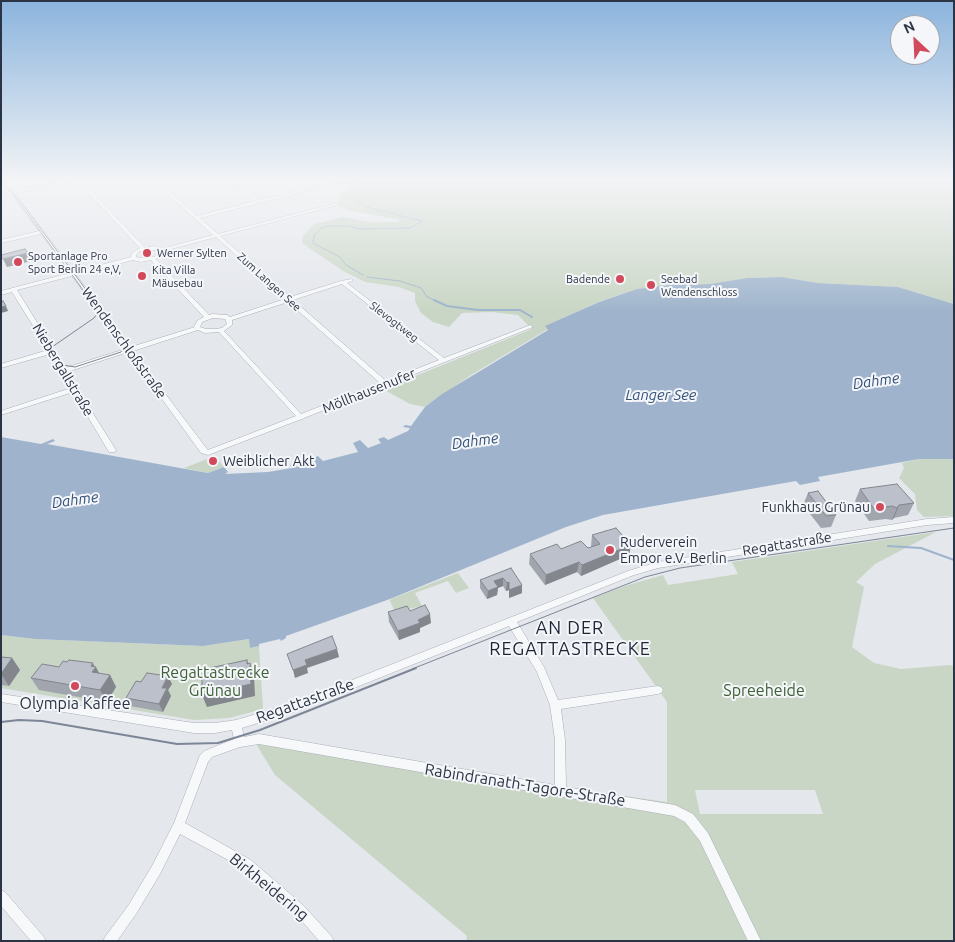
<!DOCTYPE html>
<meta charset="utf-8">
<style>
body{margin:0}
#map{position:relative;width:955px;height:942px;overflow:hidden;background:#e4e7ec;font-family:Ubuntu,sans-serif}
canvas{display:block}
.frame{position:absolute;inset:0;border:2px solid #2b3445;pointer-events:none}
.north{position:absolute;left:890px;top:15px;width:50px;height:50px;box-sizing:border-box;background:#f4f6f9;border:1px solid #a4a8b1;border-radius:50%;rotate:335deg;font-size:14px;font-weight:700;line-height:20px;text-align:center;color:#2b3445}
.north::after{content:'';display:block;margin:auto;width:18px;height:22px;background:#d1495b;clip-path:polygon(50% 0,100% 100%,50% 72%,0 100%)}
</style>
<div id="map">
<canvas width="955" height="942"></canvas>
<div class="frame"></div>
<div class="north">N</div>
</div>
<script>
const ctx = document.querySelector('canvas').getContext('2d');
ctx.lineJoin = 'round';
function fill(path, color) {
  ctx.fillStyle = color;
  ctx.fill(path, 'evenodd');
}
function shape(rows) {
  const path = new Path2D();
  for (const r of rows) {
    path.moveTo(r[0], r[1]);
    for (let i = 2; i < r.length; i += 2) path.lineTo(r[i], r[i + 1]);
  }
  return path;
}
function stroke(path, color, width, dash) {
  ctx.strokeStyle = color;
  ctx.lineWidth = width;
  ctx.lineCap = dash ? 'butt' : 'round';
  ctx.setLineDash(dash || []);
  ctx.stroke(path);
}
function label(font, color, halo, rows, align = 'center') {
  ctx.font = font + ' Ubuntu,sans-serif';
  ctx.lineWidth = 4;
  ctx.setLineDash([]);
  ctx.textBaseline = 'middle';
  ctx.strokeStyle = halo;
  ctx.fillStyle = color;
  for (const [text, x, y, turn = 0] of rows) {
    ctx.save();
    ctx.translate(x, y);
    ctx.rotate((+turn || 0) * Math.PI / 180);
    ctx.textAlign = isNaN(turn) ? turn : align;
    if (halo) ctx.strokeText(text, 0, 0);
    ctx.fillText(text, 0, 0);
    ctx.restore();
  }
}
fill(shape([
 [302,179,954,179,954,304,898,287,818,283,782,277,748,278,710,284,669,285,637,289,598,302,546,326,548,329,471,375,425,407,410,404,383,389,532,329,518,315,492,312,462,313,449,327,433,322,421,313,415,301,415,293,399,287,365,282,343,271,302,243,303,236,314,224,343,217,369,222,400,222,396,219,351,211,337,205,341,194,350,187,346,185],
 [215,456,224,467,208,473,184,468],
 [941,457,954,459,954,516,924,517,917,510,915,494,899,478,904,468,902,463,919,459],
 [936,532,875,564,856,582,864,587,852,647,874,663,901,669,949,665,954,666,954,941,466,941,467,936,275,775,256,744,667,802,667,702,593,598,628,585,663,575,668,585,738,574,732,562],
 [695,790,815,790,823,814,700,814],
 [458,573,469,588,456,593,448,581,415,593,422,606,395,612,390,601,391,599],
 [1,635,35,639,203,646,250,639,250,648,259,646,263,709,229,718,194,720,1,688]
]), '#c9d6c5');
fill(shape([
 [782,277,818,283,898,287,954,304,954,459,919,459,818,477,820,481,800,485,796,481,603,515,566,527,390,599,286,636,286,638,281,641,280,639,259,644,259,646,250,648,249,639,203,646,35,639,1,635,1,437,41,444,53,439,55,441,47,444,208,473,224,467,228,472,225,474,268,472,292,468,290,465,293,464,297,467,316,463,312,458,318,456,323,461,358,452,353,443,360,440,368,448,381,443,378,439,384,437,388,440,408,431,410,428,403,427,405,425,411,426,425,407,442,394,548,330,545,326,599,302,637,289,669,285,710,284,747,278]
]), '#9fb4cc');
stroke(shape([
 [338,179,371,183,351,198],
 [357,202,370,208,422,221,410,228,359,229,349,226,328,226,322,228,314,235,313,243,340,257,346,265,363,275],
 [367,277,400,281,421,288,427,297,437,301]
]), '#9fb4cc', 1);
stroke(shape([
 [434,300,447,306,478,310,520,310,532,317],
 [888,546,921,548,954,560]
]), '#9fb4cc', 2);
const street = shape([
 [74,179,82,179,81,180,145,248,154,246,161,249,213,235,151,179,156,179,197,216,255,201,226,179,231,179,259,200,331,183,331,185,200,218,218,234,337,203,337,205,220,236,290,297,341,281,352,279,352,281,347,283,444,358,528,326,530,325,533,327,304,418,303,419,299,420,208,455,201,453,128,352,67,372,116,450,115,452,109,452,73,392,1,415,1,411,71,388,50,354,1,368,1,364,48,350,12,292,1,295,1,291,70,273,41,234,1,243,1,240,39,231,11,194,1,196,1,194,9,192,1,185,1,181,13,191,74,179],
 [77,181,140,248,132,253,131,257,74,272,15,193,77,181],
 [216,237,285,299,230,317,227,315,212,314,209,315,156,259,164,251,216,237],
 [154,250,159,252,154,257,141,258,136,257,136,255,140,251,154,250],
 [133,260,141,262,151,260,204,317,198,320,194,326,195,327,131,347,76,275,133,260],
 [72,276,125,349,65,368,17,290,72,276],
 [342,284,439,360,386,381,293,300,342,284],
 [288,302,380,383,301,414,224,331,232,325,232,320,288,302],
 [213,318,225,319,227,324,222,328,215,329,206,329,200,327,202,322,213,318],
 [198,330,205,333,219,332,296,416,208,450,207,449,133,351,198,330],
 [954,517,954,523,927,525,658,568,634,575,517,622,544,667,558,700,658,686,661,687,663,690,661,693,658,694,561,709,565,740,566,787,675,805,693,814,708,833,761,941,748,941,700,841,685,822,674,816,259,744,240,747,212,757,208,762,185,823,251,860,304,906,332,937,334,941,319,941,296,914,243,868,180,834,160,874,136,914,117,941,103,941,105,937,128,906,152,866,174,823,200,755,204,751,234,739,232,730,215,733,194,733,1,702,1,694,194,723,215,723,236,720,294,703,628,571,658,562,927,519,954,517],
 [509,626,537,672,550,705,555,740,555,785,259,734,244,737,242,728,299,710,509,626],
 [1,890,5,892,44,937,46,941,31,941,1,906,1,890]
]);
stroke(street, '#a9aeb7', 1);
fill(street, '#f7f8fa');
stroke(shape([
 [1,181,17,197,125,342,125,347,121,352,75,367,57,364,51,354,52,347,94,318,97,314,97,309,12,193,1,183],
 [412,669,645,577,680,568,954,528]
]), '#7d8696', 1);
stroke(shape([
 [1,722,19,720,42,721,177,744,218,743,260,730,416,668]
]), '#7d8696', 2);
fill(shape([
 [860,489,914,503,908,515,894,518,892,520,886,519,869,521,855,501],
 [808,493,836,515,831,527,821,528,803,505],
 [592,535,631,545,629,555,581,576,577,572,545,585,529,564,530,554,561,549,588,548,592,547,591,546],
 [511,568,522,593,509,598,509,590,506,591,503,586,498,588,497,595,487,599,480,588,480,580],
 [410,611,431,623,420,628,420,632,399,640,389,622,388,612],
 [1,657,12,658,20,670,9,686,1,685],
 [59,667,95,667,99,673,110,675,116,687,107,702,39,690,31,678],
 [172,684,168,690,171,696,163,712,130,706,126,698]
]), '#a1a5ae');
fill(shape([
 [28,253,31,261,20,264,7,267,3,259],
 [6,306,8,311,1,313,1,307],
 [899,505,894,518,892,520,897,508],
 [631,545,629,555,581,576,582,565],
 [579,562,577,572,545,585,546,575],
 [503,578,503,586,498,588,497,595,487,599,488,591,494,581],
 [509,582,509,590,506,591,507,583],
 [522,585,522,593,509,598,509,590],
 [430,614,431,623,420,628,420,632,399,640,398,631,418,620],
 [337,649,339,657,307,668,308,673,295,678,293,670,305,660],
 [12,658,20,670,9,686,1,674],
 [247,660,250,670,250,663,254,676,255,696,207,707,202,695,247,664],
 [93,663,95,668,96,667,102,679,92,672,91,666],
 [110,675,116,687,107,702,100,690],
 [168,676,172,684,168,690,171,696,163,712,159,704,162,688]
]), '#83868d');
const building = shape([
 [25,249,28,253,3,259,1,256,1,255,25,249],
 [3,301,6,306,1,307,1,302,3,301],
 [897,484,914,503,899,505,897,508,892,506,874,509,860,489,897,484],
 [818,491,836,515,826,516,808,493,818,491],
 [616,528,631,545,582,565,579,562,546,575,530,554,557,544,561,549,581,541,588,548,600,544,592,535,616,528],
 [511,568,522,585,509,590,509,582,507,583,503,578,494,581,498,587,488,591,480,580,511,568],
 [425,605,430,614,418,620,420,623,398,631,388,612,407,606,410,611,425,605],
 [332,636,337,649,305,660,307,665,293,670,287,654,332,636],
 [1,657,12,658,1,674,1,657],
 [69,660,93,663,91,666,96,667,92,672,110,675,100,690,31,678,42,664,59,667,63,661,67,662,69,660],
 [247,660,247,664,250,663,251,684,202,695,202,674,205,673,205,669,247,660],
 [147,673,168,676,162,688,167,688,159,704,126,698,136,681,141,682,147,673]
]);
fill(building, '#bbc0ca');
stroke(building, '#83868d', 1);
const sky = ctx.createLinearGradient(0, 0, 0, 311);
sky.addColorStop(0, '#8bb4dd');
sky.addColorStop(0.58, '#f3f4f6');
sky.addColorStop(1, '#f3f4f600');
ctx.fillStyle = sky;
ctx.fillRect(0, 0, 955, 311);
for (const [x, y, r, color] of [
 [147,253,5,"#d1495b"],
 [18,262,5,"#d1495b"],
 [142,276,5,"#d1495b"],
 [620,279,5,"#d1495b"],
 [651,285,5,"#d1495b"],
 [213,461,5,"#d1495b"],
 [880,507,5,"#d1495b"],
 [610,550,5,"#d1495b"],
 [75,686,5,"#d1495b"]
]) {
  const dot = new Path2D();
  dot.arc(x, y, r, 0, 2 * Math.PI);
  ctx.fillStyle = color;
  ctx.fill(dot);
  stroke(dot, '#f4f6f9', 2);
}
label('11px', '#2b3445', '#f4f6f9', [
 ["Werner Sylten",157,253],
 ["Sportanlage Pro",28,256],
 ["Sport Berlin 24 e,V,",28,269],
 ["Kita Villa",152,270],
 ["Mäusebau",152,283],
 ["Badende",610,279,"right"],
 ["Seebad",661,279],
 ["Wendenschloss",661,292]
], 'left');
label('11px', '#2b3445', '#f4f6f9', [
 ["Zum Langen See",269,282,42],
 ["Slevogtweg",394,322,38]
]);
label('14px', '#2b3445', '#f4f6f9', [
 ["Wendenschloßstraße",124,343,54],
 ["Niebergallstraße",63,370,59],
 ["Möllhausenufer",369,391,-22],
 ["Regattastraße",787,544,-9]
]);
label('14px', '#2b3445', '#f4f6f9', [
 ["Weiblicher Akt",223,461],
 ["Funkhaus Grünau",870,507,"right"],
 ["Ruderverein",620,542],
 ["Empor e.V. Berlin",620,558]
], 'left');
label('italic 15px', '#34527a', '#f4f6f9', [
 ["Dahme",876,381,-8],
 ["Langer See",661,395],
 ["Dahme",475,441,-8],
 ["Dahme",75,500,-8]
]);
label('16px', '#3f6138', '#f4f6f9', [
 ["Regattastrecke",215,673],
 ["Grünau",215,691],
 ["Spreeheide",764,691]
]);
label('16px', '#2b3445', '#f4f6f9', [
 ["Regattastraße",305,701,-20],
 ["Rabindranath-Tagore-Straße",525,785,9],
 ["Birkheidering",269,887,39]
]);
label('16px', '#2b3445', '#f4f6f9', [
 ["Olympia Kaffee",75,704]
]);
ctx.letterSpacing = '1px';
label('18px', '#1d2536', '#f4f6f9', [
 ["AN DER",570,628],
 ["REGATTASTRECKE",570,649]
]);
ctx.letterSpacing = '0px';
</script>
